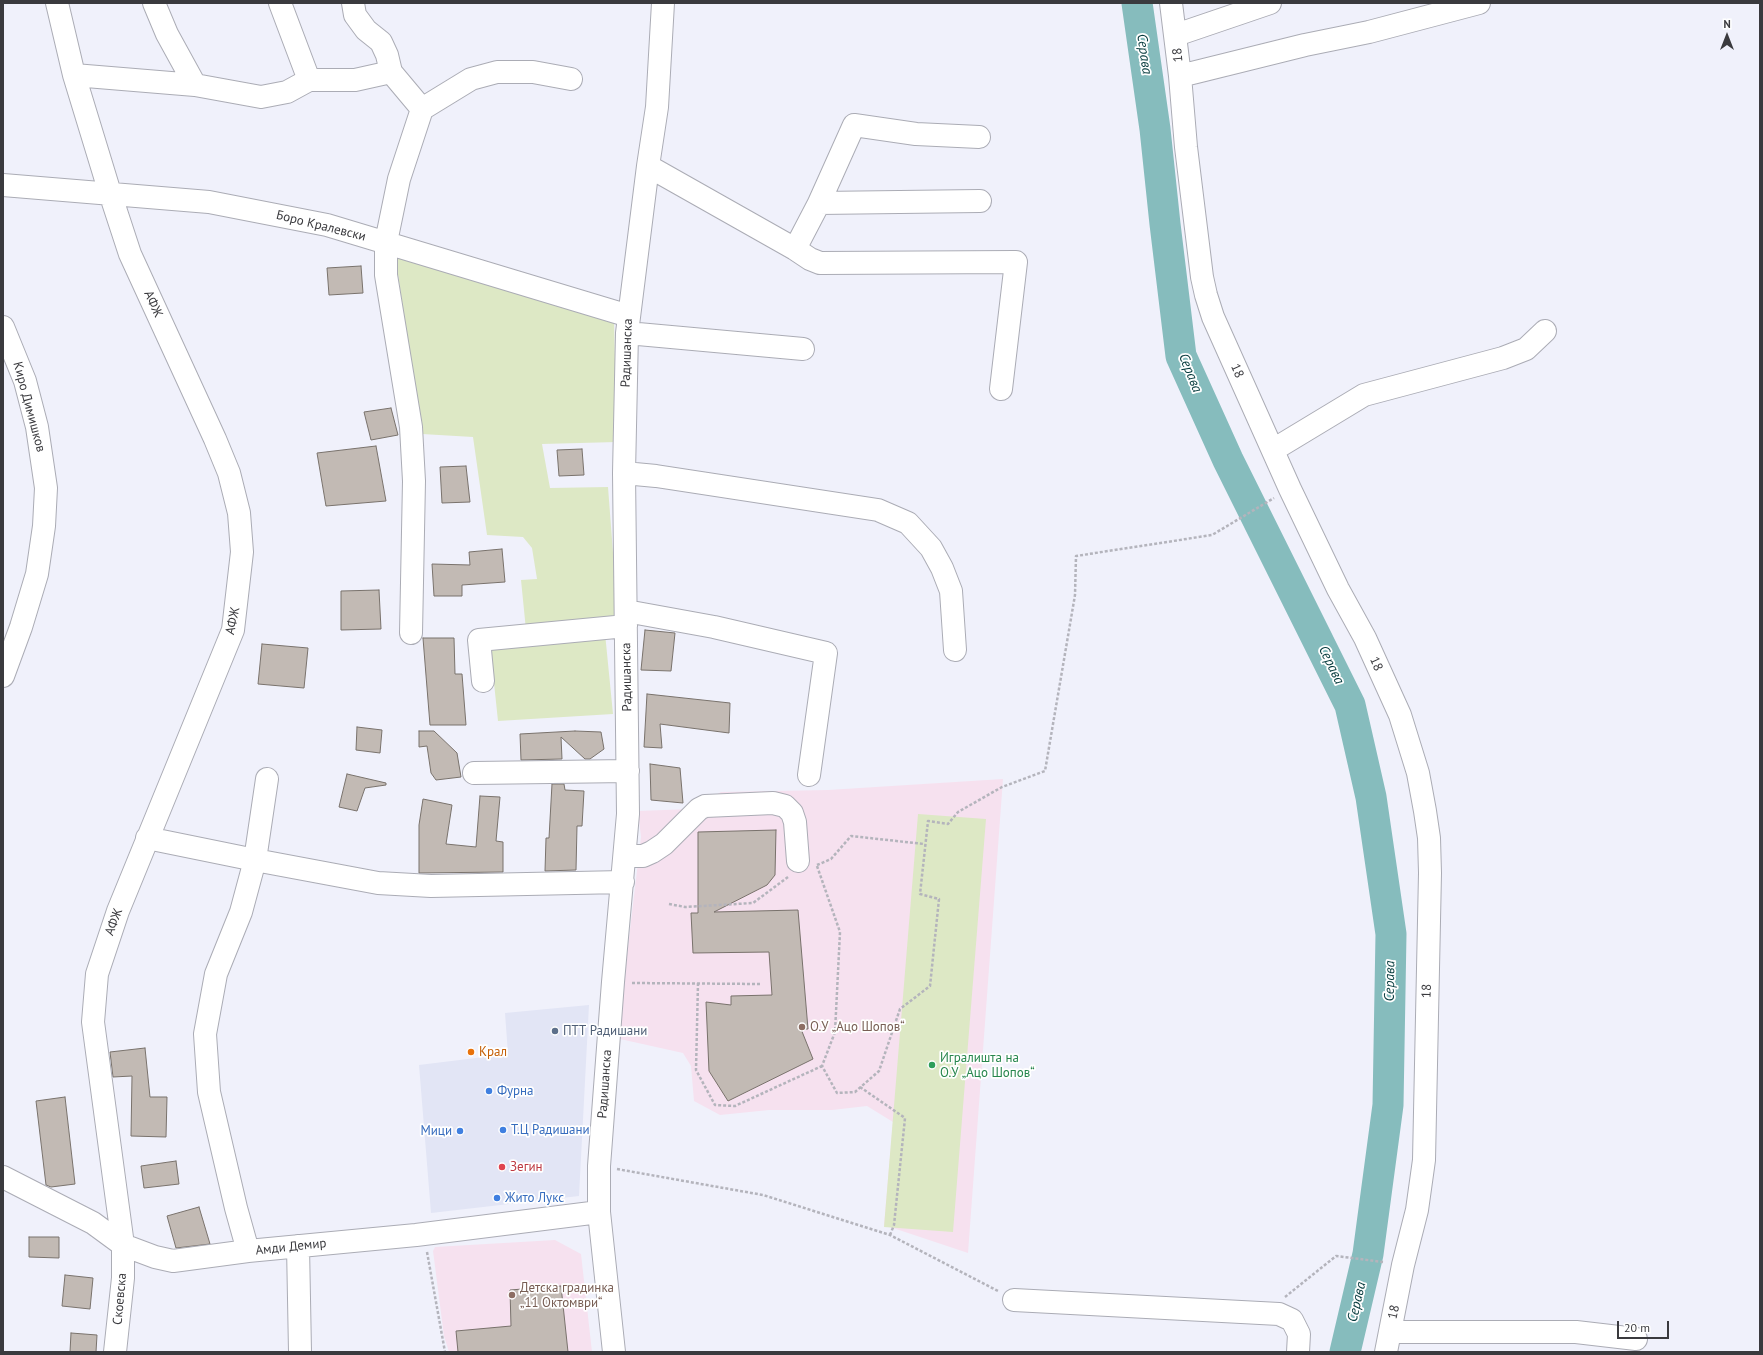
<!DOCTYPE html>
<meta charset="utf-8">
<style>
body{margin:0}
#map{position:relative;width:1763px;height:1355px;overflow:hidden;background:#f0f1fb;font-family:"PT Sans",sans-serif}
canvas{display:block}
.frame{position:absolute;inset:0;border:4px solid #3a3a3e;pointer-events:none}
.north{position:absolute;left:1707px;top:16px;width:40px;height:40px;-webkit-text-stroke:3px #fff;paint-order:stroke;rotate:0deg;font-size:11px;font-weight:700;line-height:16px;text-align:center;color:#3a3a3e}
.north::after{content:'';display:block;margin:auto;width:14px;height:18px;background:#3a3a3e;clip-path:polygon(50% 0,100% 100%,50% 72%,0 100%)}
.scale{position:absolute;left:1617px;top:1321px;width:52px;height:18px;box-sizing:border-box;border:2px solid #3a3a3e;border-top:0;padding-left:5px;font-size:12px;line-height:14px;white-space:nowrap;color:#3a3a3e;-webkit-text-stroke:3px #fff;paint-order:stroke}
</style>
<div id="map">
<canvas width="1763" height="1355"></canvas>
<div class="frame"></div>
<div class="north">N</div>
<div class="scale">20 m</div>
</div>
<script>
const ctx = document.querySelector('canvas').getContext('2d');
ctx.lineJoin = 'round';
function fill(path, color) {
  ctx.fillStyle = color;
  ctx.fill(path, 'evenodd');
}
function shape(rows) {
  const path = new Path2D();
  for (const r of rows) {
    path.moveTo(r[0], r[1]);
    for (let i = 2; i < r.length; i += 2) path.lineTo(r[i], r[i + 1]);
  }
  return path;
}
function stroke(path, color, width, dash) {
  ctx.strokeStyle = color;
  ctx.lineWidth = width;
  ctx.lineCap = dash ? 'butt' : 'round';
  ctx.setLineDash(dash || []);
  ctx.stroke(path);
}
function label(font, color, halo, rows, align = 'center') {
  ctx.font = font + ' "PT Sans",sans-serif';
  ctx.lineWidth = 3.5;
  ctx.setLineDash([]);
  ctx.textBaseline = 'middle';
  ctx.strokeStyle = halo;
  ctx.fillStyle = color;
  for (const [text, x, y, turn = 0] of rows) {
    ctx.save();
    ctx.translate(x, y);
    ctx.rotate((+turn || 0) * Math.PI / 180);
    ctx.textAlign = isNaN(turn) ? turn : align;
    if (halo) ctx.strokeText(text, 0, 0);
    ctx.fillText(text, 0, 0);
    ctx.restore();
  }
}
fill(shape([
 [589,1005,579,1196,431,1213,419,1065,508,1054,505,1013]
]), '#e2e5f5');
fill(shape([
 [1003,779,968,1253,884,1225,893,1122,867,1106,832,1110,769,1110,720,1115,694,1101,691,1066,683,1053,620,1039,620,1014,641,837,638,811,691,809,721,792,828,790],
 [555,1240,581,1254,592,1352,449,1352,444,1336,433,1251,435,1247]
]), '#f6e1ef');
fill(shape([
 [395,255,614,320,617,442,542,444,550,488,608,487,618,618,526,630,521,580,537,579,532,548,523,537,487,535,473,437,422,434],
 [605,633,613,714,498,721,490,645],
 [918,814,986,819,953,1232,884,1227]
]), '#dde8c5');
stroke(shape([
 [1137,3,1155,129,1165,224,1181,356,1228,460,1350,705,1371,797,1391,934,1388,1105,1368,1254,1345,1352]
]), '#86bcbd', 31);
const building = shape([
 [361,266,363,293,329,295,327,268,361,266],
 [391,408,398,435,371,440,364,412,391,408],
 [376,446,386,501,326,506,317,453,376,446],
 [582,449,584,475,559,476,557,450,582,449],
 [466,466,470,502,442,503,440,467,466,466],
 [502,549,505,582,462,585,462,596,434,596,432,564,470,565,469,552,502,549],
 [379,590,381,629,341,630,341,591,379,590],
 [645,630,675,633,671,671,641,670,645,630],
 [423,638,454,638,455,674,462,674,466,725,430,725,423,638],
 [262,644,308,648,304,688,258,684,262,644],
 [647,694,730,703,729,733,660,724,662,748,644,747,647,694],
 [357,727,382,730,380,753,356,750,357,727],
 [419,731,434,731,457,753,461,777,436,780,431,773,427,746,419,747,419,731],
 [575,731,601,732,604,749,590,759,585,759,561,737,562,759,521,760,520,734,575,731],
 [650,764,680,768,683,803,651,800,650,764],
 [347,774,386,783,386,785,365,788,357,811,339,807,347,774],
 [552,784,564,784,565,790,584,791,582,826,577,826,576,870,545,871,546,838,549,838,552,784],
 [480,796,500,797,496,841,503,842,503,872,419,873,419,825,423,799,452,805,446,844,476,847,480,796],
 [776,830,775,875,767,885,714,912,798,910,808,1029,801,1029,813,1059,728,1101,709,1071,706,1002,731,1005,731,996,772,995,769,952,693,953,691,913,698,913,698,832,776,830],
 [145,1048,150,1097,167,1097,166,1137,131,1136,132,1076,113,1077,110,1052,145,1048],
 [65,1097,75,1184,51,1187,46,1185,36,1101,65,1097],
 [176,1161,179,1184,144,1188,141,1166,176,1161],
 [199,1207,210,1244,176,1248,167,1216,199,1207],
 [29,1237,59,1237,59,1258,29,1257,29,1237],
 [65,1275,93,1278,90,1309,62,1306,65,1275],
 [561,1286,568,1352,458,1352,456,1331,511,1326,510,1290,561,1286],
 [71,1333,97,1335,96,1352,70,1352,71,1333]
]);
fill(building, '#c2bab4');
stroke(building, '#79726c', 1);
const minor = shape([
 [57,3,74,75,110,193,130,254,215,439,229,473,239,513,242,552,233,630,118,911,97,974,93,1022,123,1245,123,1278,115,1352],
 [154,3,167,34,195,85],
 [280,3,309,80,355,80,391,72],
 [353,3,355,15,366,30,381,42,387,55,391,72,422,109,399,179,386,242,386,275,411,427,414,481,411,633],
 [1171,3,1180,76,1186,147,1202,277,1206,295,1213,317,1290,489,1338,589,1365,638,1400,715,1418,773,1425,811,1429,838,1430,873,1424,1160,1417,1210,1403,1265,1386,1352],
 [1176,35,1270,3],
 [74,75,195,85,261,97,287,92,309,80],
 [1180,76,1305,45,1369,32,1479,3],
 [422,109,471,79,497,72,533,72,571,79],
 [648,166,795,249,810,259,820,263,1016,262,1001,389],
 [3,185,209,202,327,225,629,316],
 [819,203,980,201],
 [795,249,819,203,854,125,916,134,979,137],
 [3,327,25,381,37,427,46,488,44,526,37,574,21,627,3,676],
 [627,333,803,349],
 [1273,450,1364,395,1503,358,1526,349,1545,331],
 [624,473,656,476,878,510,908,523,931,548,942,568,951,591,955,650],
 [626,611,714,627,826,653,809,775],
 [483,681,479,640,626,626],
 [474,773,628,771],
 [147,838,255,860,378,883,431,886,623,882],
 [625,856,643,856,652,852,664,844,699,809,705,806,773,803,785,806,792,813,795,822,798,861],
 [3,1177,93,1223,123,1245,155,1257,173,1261,248,1251,416,1235,599,1212],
 [298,1246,300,1352],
 [248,1251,236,1208,209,1092,205,1034,216,974,241,912,255,860,267,779],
 [1014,1300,1279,1314,1292,1320,1299,1334,1298,1352],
 [1390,1332,1576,1332,1636,1339],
 [614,1352,599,1212,599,1166,613,982,628,814,624,473,627,333,648,166,657,107,663,3]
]);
stroke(minor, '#abacb5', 24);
stroke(shape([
 [817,865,831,859,851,836,924,844],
 [817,866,840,932,835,1032,822,1066,837,1093,855,1092,879,1071,900,1009,930,986,939,899,920,894,928,821,948,824,958,812,1002,787,1045,771,1075,595,1076,556,1212,535,1274,498],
 [669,904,685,907,753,903,788,877],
 [632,983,760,984],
 [698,983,696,1070,715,1105,735,1106,822,1066],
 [860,1087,905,1118,894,1225,890,1235],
 [617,1169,763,1195,890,1235,998,1291],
 [427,1252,445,1352],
 [1285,1297,1336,1256,1383,1262]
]), '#b4b4bc', 2.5, [3, 2]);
stroke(minor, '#fff', 22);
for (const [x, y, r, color] of [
 [802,1027,4,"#8d6e63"],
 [555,1031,4,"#5c6f8a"],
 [471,1052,4,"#e8710a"],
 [932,1065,4,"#2e9e5b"],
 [489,1091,4,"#3f7fe0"],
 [503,1130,4,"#3f7fe0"],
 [460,1131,4,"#3f7fe0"],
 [502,1167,4,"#e0444e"],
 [497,1198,4,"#3f7fe0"],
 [512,1295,4,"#8d6e63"]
]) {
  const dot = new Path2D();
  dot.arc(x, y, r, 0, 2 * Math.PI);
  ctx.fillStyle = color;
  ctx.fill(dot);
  stroke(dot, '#fff', 1.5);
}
label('13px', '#3a3a3e', '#fff', [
 ["18",1178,55,-96],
 ["Боро Кралевски",321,226,14],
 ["АФЖ",153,304,66],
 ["Радишанска",627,353,-88],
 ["18",1237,371,66],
 ["Киро Димишков",29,407,75],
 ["АФЖ",233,621,-78],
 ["18",1376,664,66],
 ["Радишанска",627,677,-91],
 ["АФЖ",114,922,-70],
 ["18",1427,991,-89],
 ["Радишанска",605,1084,-86],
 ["Амди Демир",291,1247,-6],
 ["Скоевска",120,1299,-85],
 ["18",1394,1312,-78]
]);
label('13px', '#785e54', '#fff', [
 ["О.У „Ацо Шопов“",810,1027],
 ["Детска градинка",520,1288],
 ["„11 Октомври“",520,1303]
], 'left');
label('13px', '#4e5e75', '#fff', [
 ["ПТТ Радишани",563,1031]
], 'left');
label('13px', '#c56008', '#fff', [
 ["Крал",479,1052]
], 'left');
label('13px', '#27864d', '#fff', [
 ["Игралишта на",940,1058],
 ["О.У „Ацо Шопов“",940,1073]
], 'left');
label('13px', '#366cbe', '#fff', [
 ["Фурна",497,1091],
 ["Т.Ц Радишани",511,1130],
 ["Мици",452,1131,"right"],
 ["Жито Лукс",505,1198]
], 'left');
label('13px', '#be3a42', '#fff', [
 ["Зегин",510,1167]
], 'left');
label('italic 14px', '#063b3d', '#fff', [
 ["Серава",1144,54,82],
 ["Серава",1190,373,68],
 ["Серава",1331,665,64],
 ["Серава",1390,981,-89],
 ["Серава",1357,1302,-77]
]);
</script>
